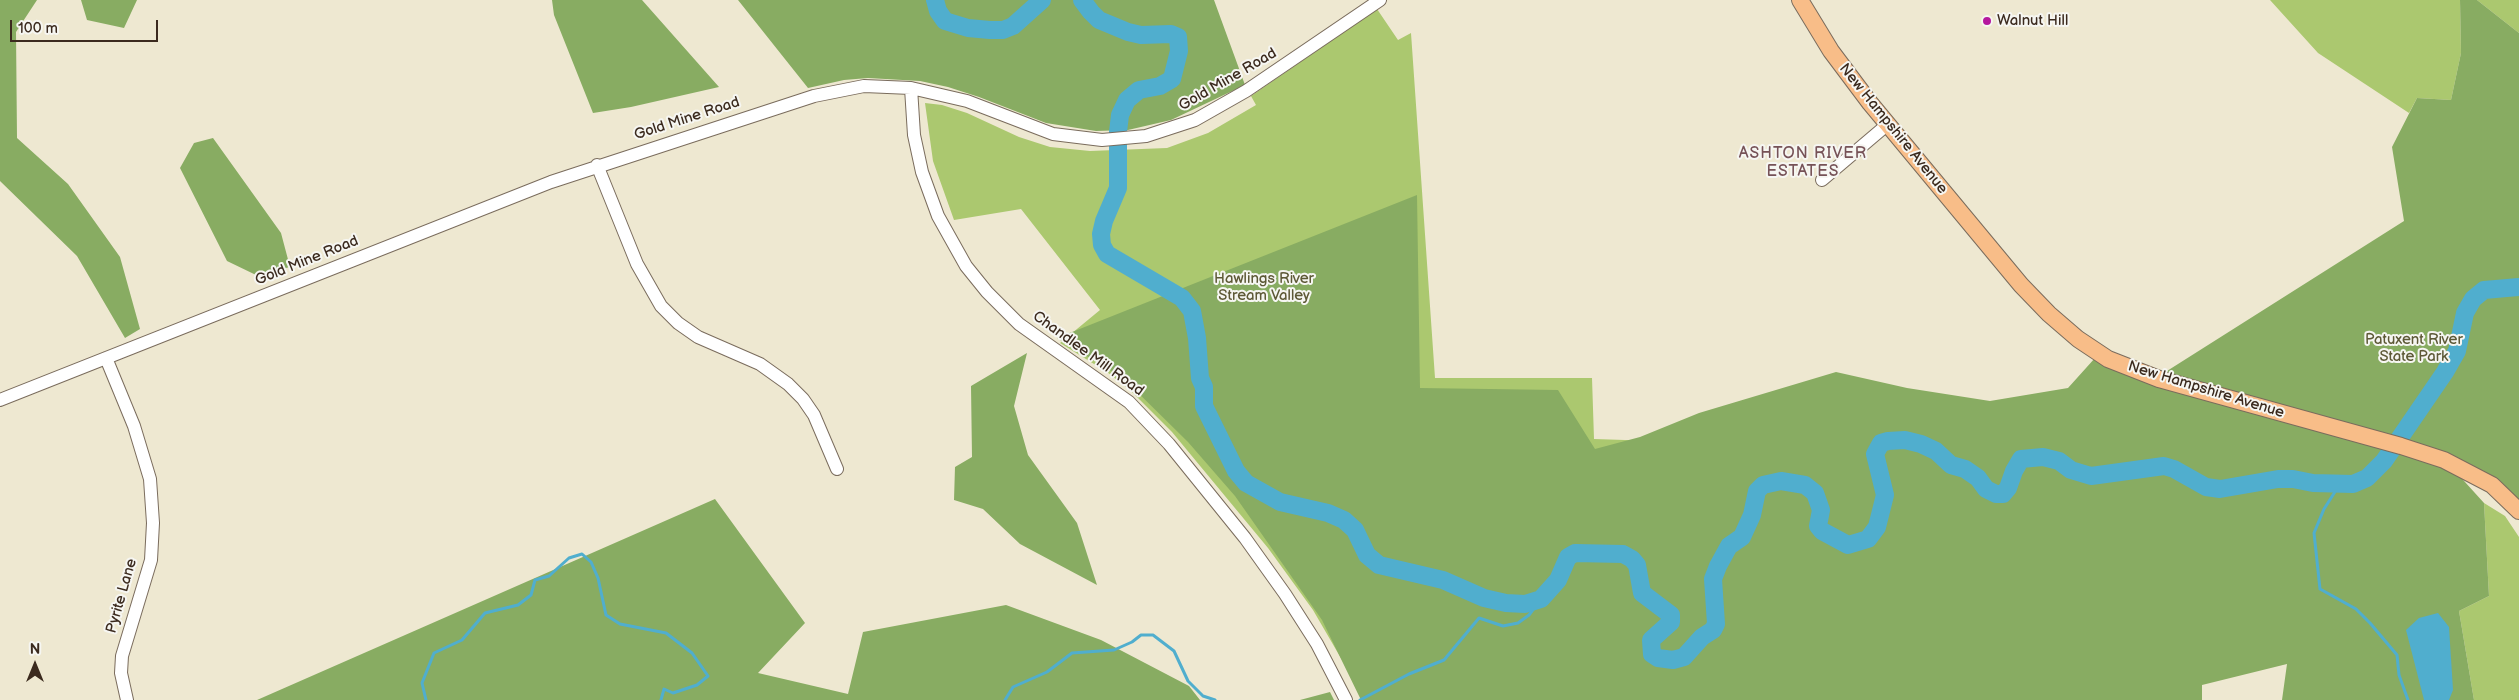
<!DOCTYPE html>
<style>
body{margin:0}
#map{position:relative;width:2519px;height:700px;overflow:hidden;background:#eee8d1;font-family:"Balsamiq Sans",sans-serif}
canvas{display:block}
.north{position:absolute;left:10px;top:640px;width:50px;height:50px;-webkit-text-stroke:4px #f6f6f2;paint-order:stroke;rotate:0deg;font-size:14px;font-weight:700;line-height:20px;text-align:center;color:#3b2a1e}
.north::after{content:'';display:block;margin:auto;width:18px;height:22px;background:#3b2a1e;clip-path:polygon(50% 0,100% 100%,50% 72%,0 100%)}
.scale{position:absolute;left:10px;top:20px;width:148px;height:22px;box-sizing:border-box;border:2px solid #3b2a1e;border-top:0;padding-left:6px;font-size:15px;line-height:18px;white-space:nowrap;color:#3b2a1e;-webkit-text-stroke:4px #f6f6f2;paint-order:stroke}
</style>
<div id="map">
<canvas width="2519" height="700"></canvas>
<div class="north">N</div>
<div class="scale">100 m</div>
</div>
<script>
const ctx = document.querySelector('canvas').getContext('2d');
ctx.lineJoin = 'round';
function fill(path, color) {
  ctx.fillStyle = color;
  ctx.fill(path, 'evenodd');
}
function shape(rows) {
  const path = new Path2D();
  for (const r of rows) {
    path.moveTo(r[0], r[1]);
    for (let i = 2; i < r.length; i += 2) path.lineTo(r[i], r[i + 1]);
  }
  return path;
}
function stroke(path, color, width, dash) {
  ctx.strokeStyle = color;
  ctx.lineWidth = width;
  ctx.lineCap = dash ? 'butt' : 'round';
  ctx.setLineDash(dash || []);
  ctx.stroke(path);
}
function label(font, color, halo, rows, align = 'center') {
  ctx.font = font + ' "Balsamiq Sans",sans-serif';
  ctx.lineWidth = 4;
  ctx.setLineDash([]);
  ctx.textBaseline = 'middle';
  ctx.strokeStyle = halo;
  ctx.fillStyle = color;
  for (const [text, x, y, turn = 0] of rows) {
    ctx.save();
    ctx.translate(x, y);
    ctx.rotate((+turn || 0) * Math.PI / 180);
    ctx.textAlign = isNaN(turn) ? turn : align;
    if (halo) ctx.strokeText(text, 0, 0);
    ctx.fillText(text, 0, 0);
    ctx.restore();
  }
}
fill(shape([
 [2270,0,2460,0,2461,53,2451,100,2417,98,2409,113,2318,53],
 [2477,0,2519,0,2519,33],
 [1377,9,1398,40,1411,33,1435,378,1592,378,1594,439,2436,466,1349,672,1313,610,1268,548,1172,432,1131,391,1107,372,1060,343,1100,310,1021,209,954,220,933,161,925,103,942,105,967,113,1019,137,1050,147,1090,151,1167,148,1208,133,1256,105,1251,96],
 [2484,503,2505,516,2519,537,2519,700,2474,700,2459,611,2489,596]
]), '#abc86f');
fill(shape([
 [0,0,37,0,16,32,17,138,68,184,120,257,140,329,125,338,77,256,0,181],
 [81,0,137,0,124,28,87,20],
 [552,0,642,0,719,87,631,107,593,113,554,15],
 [738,0,1214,0,1245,85,1171,120,1128,130,1096,131,1046,123,979,97,948,87,920,81,868,78,844,80,808,88],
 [2460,0,2477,0,2519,33,2519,511,2446,461,2484,503,2489,596,2459,611,2474,700,2282,700,2287,664,2202,685,2202,700,1361,700,1322,620,1235,496,1188,442,1123,378,1057,338,1417,195,1420,388,1558,390,1595,449,1640,437,1699,413,1836,372,1907,388,1990,401,2068,388,2095,358,2148,383,2404,221,2392,147,2417,98,2451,100,2461,53],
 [213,138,281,233,290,267,256,275,227,261,180,168,194,143],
 [1027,353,1014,406,1028,455,1077,523,1097,585,1020,544,983,509,954,500,955,467,972,457,971,386],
 [715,499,805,623,758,673,848,694,863,632,1006,605,1101,640,1189,686,1200,700,257,700],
 [1330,692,1334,700,1300,700]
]), '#88ac62');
fill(shape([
 [2438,613,2449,627,2453,690,2449,700,2424,700,2406,630,2419,618]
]), '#50aece');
stroke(shape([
 [2340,484,2324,509,2314,533,2320,589,2356,609,2370,623,2397,655,2399,675,2408,700],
 [426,700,422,683,434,653,462,640,485,613,518,605,531,595,535,580,549,576,569,558,582,554,591,562,598,578,606,615,620,624,666,633,692,653,708,676,697,685,673,693,664,689,661,700],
 [1005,700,1013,687,1047,672,1072,653,1114,650,1132,642,1141,635,1153,635,1174,651,1188,681,1203,696,1215,700],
 [1360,700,1409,674,1444,660,1479,618,1503,626,1518,623,1529,615,1541,599]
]), '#50aece', 3);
stroke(shape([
 [935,0,938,11,945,21,968,28,990,30,1003,30,1013,26,1042,0],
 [1082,0,1091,12,1099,20,1128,32,1141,35,1171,34,1178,37,1179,51,1172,79,1160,86,1139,90,1127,100,1120,115,1118,132,1118,188,1104,221,1101,234,1102,245,1107,254,1182,298,1192,311,1197,338,1200,378,1204,387,1204,406,1236,471,1246,483,1280,502,1328,513,1344,520,1355,530,1367,555,1379,565,1443,580,1484,598,1506,603,1525,604,1541,599,1558,580,1568,557,1575,553,1623,554,1632,559,1637,565,1642,593,1671,615,1671,622,1651,640,1652,654,1658,658,1673,660,1684,657,1702,637,1713,630,1716,624,1713,579,1718,566,1729,546,1742,537,1752,515,1757,491,1763,485,1781,481,1805,485,1815,493,1821,510,1818,526,1822,531,1848,545,1868,539,1877,527,1885,495,1875,454,1881,443,1888,441,1905,440,1921,444,1936,451,1951,465,1965,469,1978,478,1986,489,1996,494,2003,494,2008,488,2014,471,2021,459,2043,457,2059,461,2071,470,2091,476,2164,466,2174,469,2206,487,2220,489,2278,479,2293,479,2313,483,2353,484,2367,478,2384,461,2445,372,2457,351,2465,313,2473,299,2484,290,2519,287]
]), '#50aece', 18);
const minor = shape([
 [911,88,914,135,922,172,938,216,966,266,987,292,1019,324,1129,402,1169,444,1245,538,1285,594,1317,644,1346,700],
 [597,165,637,264,661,306,678,323,698,337,760,364,788,384,803,399,814,415,837,469],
 [1822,180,1888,124],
 [106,358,134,426,150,479,153,523,151,560,122,656,121,673,127,700],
 [0,400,551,182,814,96,864,86,911,88,967,101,1053,134,1102,140,1146,136,1195,120,1246,91,1380,0]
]);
const major = shape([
 [1800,0,1831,51,1870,103,2021,285,2049,314,2078,339,2108,359,2159,379,2401,446,2444,460,2492,485,2519,511]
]);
stroke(minor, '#7a6c5d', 14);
stroke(major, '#7a6c5d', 18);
stroke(minor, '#fff', 12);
stroke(major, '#f8bd88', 16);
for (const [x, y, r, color] of [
 [1987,21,5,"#b5179e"]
]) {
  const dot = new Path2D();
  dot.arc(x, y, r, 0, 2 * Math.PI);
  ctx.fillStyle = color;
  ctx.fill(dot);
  stroke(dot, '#f6f6f2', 2);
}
label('15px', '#3b2a1e', '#f6f6f2', [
 ["Walnut Hill",1997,21]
], 'left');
label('15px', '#3b2a1e', '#f6f6f2', [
 ["Gold Mine Road",1228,80,-30],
 ["Gold Mine Road",687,119,-18],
 ["New Hampshire Avenue",1893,129,51],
 ["Gold Mine Road",307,261,-22],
 ["Chandlee Mill Road",1088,354,36],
 ["New Hampshire Avenue",2206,390,17],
 ["Pyrite Lane",122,596,-74]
]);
label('15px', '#5d5936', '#f6f6f2', [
 ["Hawlings River",1264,279],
 ["Stream Valley",1264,296],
 ["Patuxent River",2414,340],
 ["State Park",2414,357]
]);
ctx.letterSpacing = '1px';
label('16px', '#765257', '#f6f6f2', [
 ["ASHTON RIVER",1803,154],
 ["ESTATES",1803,172]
]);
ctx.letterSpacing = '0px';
</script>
